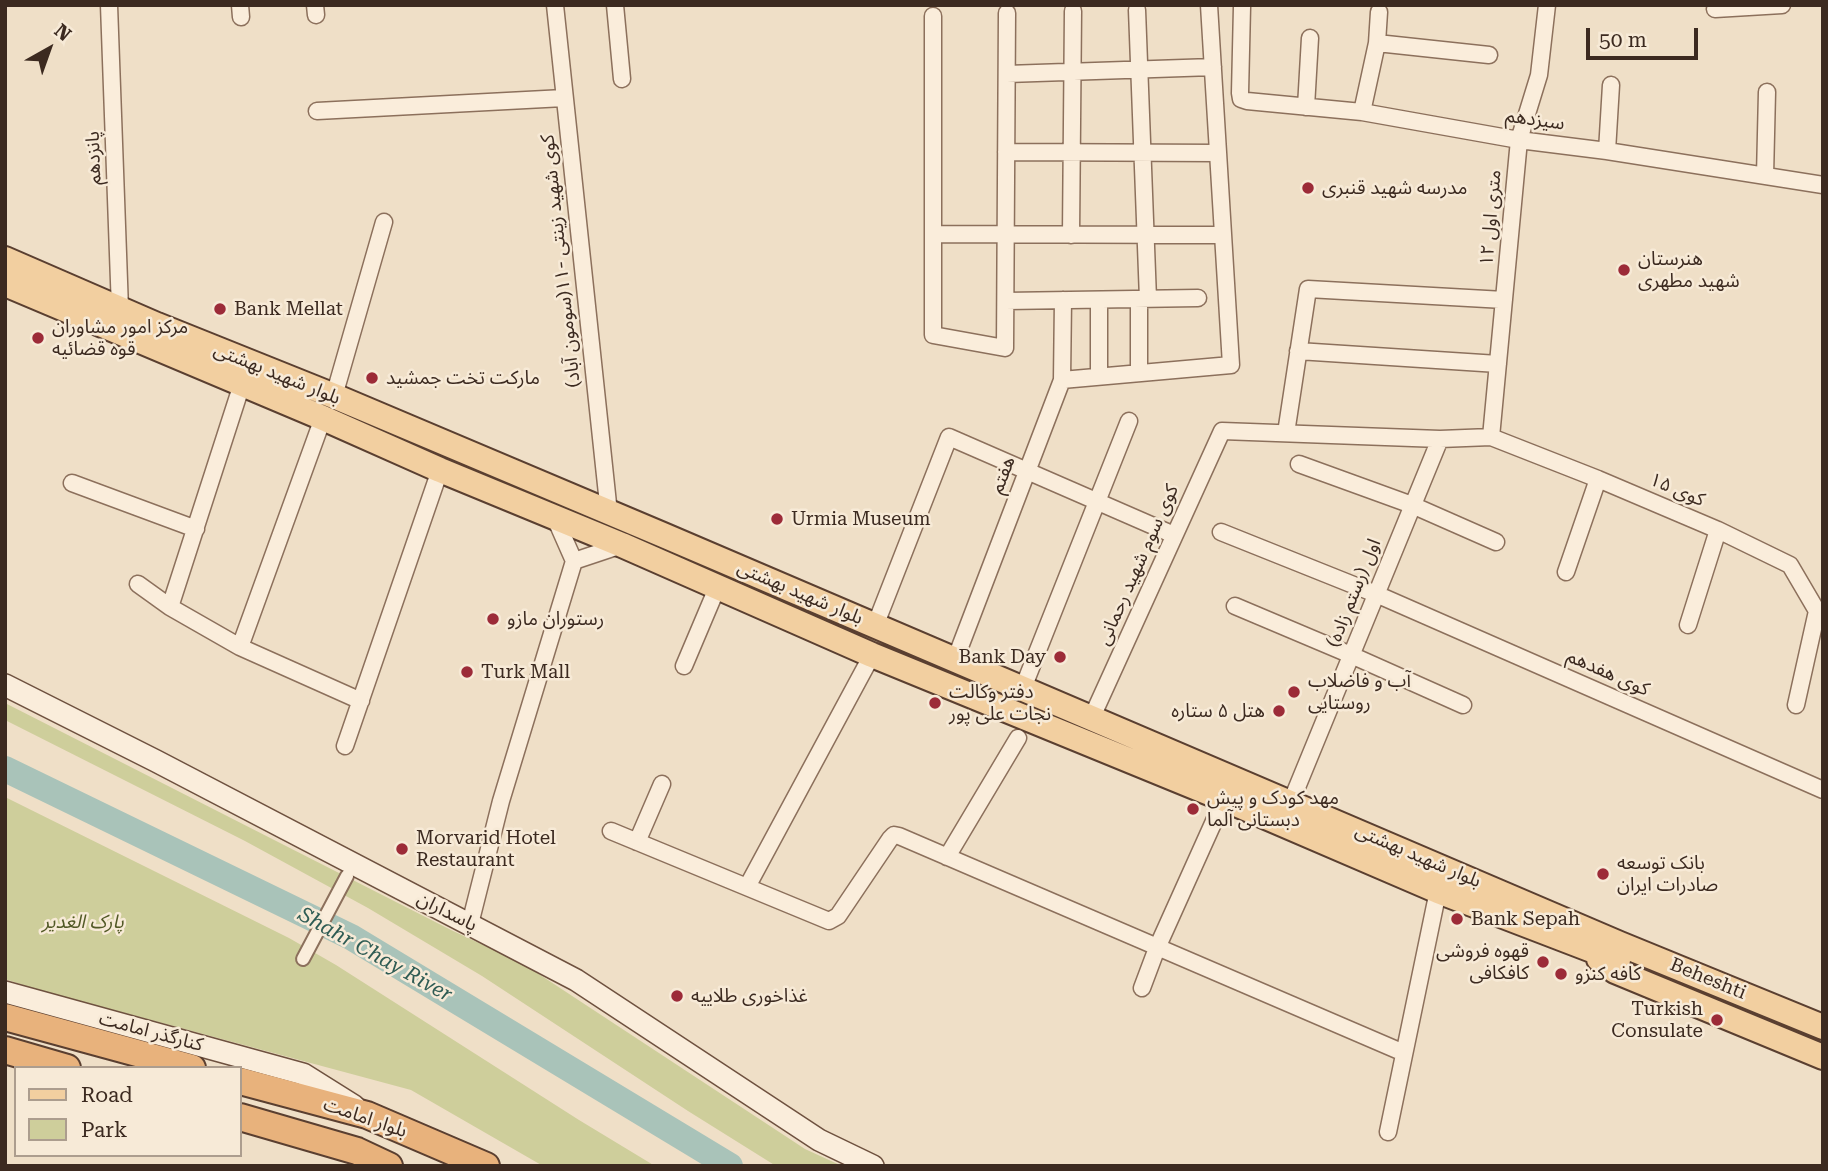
<!DOCTYPE html>
<meta charset="utf-8">
<style>
body{margin:0}
#map{position:relative;width:1828px;height:1171px;overflow:hidden;background:#efdfc7;font-family:"Roboto Serif",serif}
canvas{display:block}
.frame{position:absolute;inset:0;border:7px solid #3c2a20;pointer-events:none}
.legend{position:absolute;left:14px;top:1066px;width:228px;height:91px;box-sizing:border-box;background:#f7ead7;border:2px solid #ac9d8e;margin:0;padding:9px 12px;list-style:none;font-size:21px;color:#3c2a20}
.legend li{display:flex;align-items:center;gap:14px;height:35px}
.legend b{width:35px;border:2px solid #ac9d8e}
.north{position:absolute;left:14px;top:14px;width:70px;height:70px;-webkit-text-stroke:5px #f7ead7;paint-order:stroke;rotate:40deg;font-size:19px;font-weight:700;line-height:28px;text-align:center;color:#3c2a20}
.north::after{content:'';display:block;margin:auto;width:24px;height:32px;background:#3c2a20;clip-path:polygon(50% 0,100% 100%,50% 72%,0 100%)}
.scale{position:absolute;left:1586px;top:28px;width:112px;height:32px;box-sizing:border-box;border:4px solid #3c2a20;border-top:0;padding-left:9px;font-size:21px;line-height:24px;white-space:nowrap;color:#3c2a20;-webkit-text-stroke:5px #f7ead7;paint-order:stroke}
</style>
<div id="map">
<canvas width="1828" height="1171"></canvas>
<div class="frame"></div>
<ul class="legend">
<li><b style="height:9px;background:#f2cfa0"></b>Road</li>
<li><b style="height:19px;background:#cece9b"></b>Park</li>
</ul>
<div class="north">N</div>
<div class="scale">50 m</div>
</div>
<script>
const ctx = document.querySelector('canvas').getContext('2d');
ctx.lineJoin = 'round';
function fill(path, color) {
  ctx.fillStyle = color;
  ctx.fill(path, 'evenodd');
}
function shape(rows) {
  const path = new Path2D();
  for (const r of rows) {
    path.moveTo(r[0], r[1]);
    for (let i = 2; i < r.length; i += 2) path.lineTo(r[i], r[i + 1]);
  }
  return path;
}
function stroke(path, color, width, dash) {
  ctx.strokeStyle = color;
  ctx.lineWidth = width;
  ctx.lineCap = dash ? 'butt' : 'round';
  ctx.setLineDash(dash || []);
  ctx.stroke(path);
}
function label(font, color, halo, rows, align = 'center') {
  ctx.font = font + ' "Roboto Serif","Noto Sans Arabic",serif';
  ctx.lineWidth = 5;
  ctx.setLineDash([]);
  ctx.textBaseline = 'middle';
  ctx.strokeStyle = halo;
  ctx.fillStyle = color;
  for (const [text, x, y, turn = 0] of rows) {
    ctx.save();
    ctx.translate(x, y);
    ctx.rotate((+turn || 0) * Math.PI / 180);
    ctx.textAlign = isNaN(turn) ? turn : align;
    if (halo) ctx.strokeText(text, 0, 0);
    ctx.fillText(text, 0, 0);
    ctx.restore();
  }
}
fill(shape([
 [5,703,451,930,522,963,805,1149,842,1166,776,1166,688,1111,482,976,368,908,245,841,5,720],
 [5,797,289,938,336,965,579,1120,655,1166,543,1166,411,1090,32,988,5,979]
]), '#cece9b');
stroke(shape([
 [5,769,351,937,730,1166]
]), '#a9c3b9', 26);
const pedestrian = shape([
 [303,959,347,876]
]);
const minor = shape([
 [109,5,120,309],
 [240,5,241,17],
 [315,5,316,15],
 [555,5,609,513],
 [615,5,622,79],
 [1242,7,1240,93,1241,99,1247,101,1362,112,1519,140,1607,151,1823,185],
 [1715,9,1782,5],
 [1137,10,1148,299],
 [933,16,933,335,1005,348,1007,13],
 [1377,43,1489,55],
 [1007,74,1213,67],
 [1306,107,1310,38],
 [317,111,564,98],
 [1362,112,1377,43,1379,12],
 [1607,151,1611,85],
 [1006,152,1218,153],
 [1765,176,1767,92],
 [933,234,1223,235],
 [1071,235,1073,11],
 [1139,299,1139,373],
 [1099,300,1099,376],
 [1006,301,1198,298],
 [1298,351,1498,364],
 [1062,380,1231,365,1209,5],
 [334,396,384,222],
 [1286,433,1308,289,1504,300],
 [1491,437,1519,140,1539,75,1547,5],
 [1299,464,1412,505,1496,542],
 [72,483,196,529],
 [555,518,574,561,622,545],
 [1221,532,1376,594,1823,790],
 [1566,572,1598,479],
 [138,584,170,607,240,647,361,701],
 [1235,606,1351,655,1463,705],
 [170,607,242,384],
 [1688,625,1718,530],
 [875,626,949,437,1174,535],
 [240,647,323,418],
 [955,660,1062,380,1063,300],
 [684,666,717,588],
 [1023,688,1129,421],
 [1796,705,1817,611],
 [1092,717,1222,431,1440,439,1491,437,1598,479,1718,530,1790,565,1817,611,1823,611],
 [345,746,440,470],
 [1291,802,1440,439],
 [611,831,829,921,838,916,890,839,894,835,899,836,1404,1053],
 [637,842,662,784],
 [947,857,1018,738],
 [747,887,872,655],
 [470,924,501,801,574,561],
 [1142,988,1157,948,1224,799],
 [1388,1132,1438,891]
]);
const secondary = shape([
 [5,685,156,761,576,980,819,1140,873,1166],
 [5,992,303,1074,354,1106]
]);
const primary = shape([
 [5,259,157,325,334,396,663,535,1620,944,1823,1027],
 [5,284,323,418,440,470,622,545,872,655,1224,799,1438,891,1618,960],
 [1599,959,1615,971,1823,1057]
]);
const trunk = shape([
 [5,1017,192,1068],
 [5,1050,67,1068],
 [240,1081,367,1115,486,1166],
 [240,1117,357,1151,389,1166]
]);
stroke(pedestrian, '#8c705c', 16);
stroke(minor, '#8c705c', 19);
stroke(secondary, '#6e513f', 24);
stroke(primary, '#5a3f30', 28);
stroke(trunk, '#5a3f30', 30);
stroke(pedestrian, '#faeddb', 12);
stroke(minor, '#faeddb', 16);
stroke(secondary, '#faeddb', 21);
stroke(primary, '#f2cfa0', 24);
stroke(trunk, '#e8b27c', 26);
for (const [x, y, r, color] of [
 [1308,188,7,"#9c2b38"],
 [1624,270,7,"#9c2b38"],
 [220,309,7,"#9c2b38"],
 [38,338,7,"#9c2b38"],
 [372,378,7,"#9c2b38"],
 [777,519,7,"#9c2b38"],
 [493,619,7,"#9c2b38"],
 [1060,657,7,"#9c2b38"],
 [467,672,7,"#9c2b38"],
 [1294,692,7,"#9c2b38"],
 [935,703,7,"#9c2b38"],
 [1279,711,7,"#9c2b38"],
 [1193,809,7,"#9c2b38"],
 [402,849,7,"#9c2b38"],
 [1603,874,7,"#9c2b38"],
 [1457,919,7,"#9c2b38"],
 [1543,962,7,"#9c2b38"],
 [1561,974,7,"#9c2b38"],
 [677,996,7,"#9c2b38"],
 [1717,1020,7,"#9c2b38"]
]) {
  const dot = new Path2D();
  dot.arc(x, y, r, 0, 2 * Math.PI);
  ctx.fillStyle = color;
  ctx.fill(dot);
  stroke(dot, '#f7ead7', 2.5);
}
label('19px', '#3c2a20', '#f7ead7', [
 ["سیزدهم",1535,120,8],
 ["پانزدهم",94,158,-92],
 ["۱۲ متری اول",1491,218,-85],
 ["کوی شهید زینتی -۱۱(سومون آباد)",561,261,-96],
 ["بلوار شهید بهشتی",277,374,22],
 ["هفتم",1003,475,-69],
 ["کوی ۱۵",1677,490,23],
 ["کوی سوم شهید رحمانی",1138,565,-66],
 ["بلوار شهید بهشتی",800,593,23],
 ["اول (رستم زاده)",1354,593,-68],
 ["کوی هفدهم",1608,673,24],
 ["بلوار شهید بهشتی",1418,856,23],
 ["پاسداران",447,912,27],
 ["Beheshti",1708,979,22],
 ["کنارگذر امامت",151,1032,15],
 ["بلوار امامت",365,1118,19]
]);
label('19px', '#3c2a20', '#f7ead7', [
 ["مدرسه شهید قنبری",1322,188],
 ["هنرستان",1638,259],
 ["شهید مطهری",1638,281],
 ["Bank Mellat",234,309],
 ["مرکز امور مشاوران",52,327],
 ["قوه قضائیه",52,349],
 ["مارکت تخت جمشید",386,378],
 ["Urmia Museum",791,519],
 ["رستوران مازو",507,619],
 ["Bank Day",1046,657,"right"],
 ["Turk Mall",481,672],
 ["آب و فاضلاب",1308,681],
 ["روستایی",1308,703],
 ["دفتر وکالت",949,692],
 ["نجات علی پور",949,714],
 ["هتل ۵ ستاره",1265,711,"right"],
 ["مهد کودک و پیش",1207,798],
 ["دبستانی آلما",1207,820],
 ["Morvarid Hotel",416,838],
 ["Restaurant",416,860],
 ["بانک توسعه",1617,863],
 ["صادرات ایران",1617,885],
 ["Bank Sepah",1471,919],
 ["قهوه فروشی",1529,951,"right"],
 ["کافکافی",1529,973,"right"],
 ["کافه کنزو",1575,974],
 ["غذاخوری طلاییه",691,996],
 ["Turkish",1703,1009,"right"],
 ["Consulate",1703,1031,"right"]
], 'left');
label('italic 19px', '#525926', '#f7ead7', [
 ["پارک الغدیر",83,922]
]);
label('italic 21px', '#2f5c54', '#f7ead7', [
 ["Shahr Chay River",375,955,29]
]);
</script>
